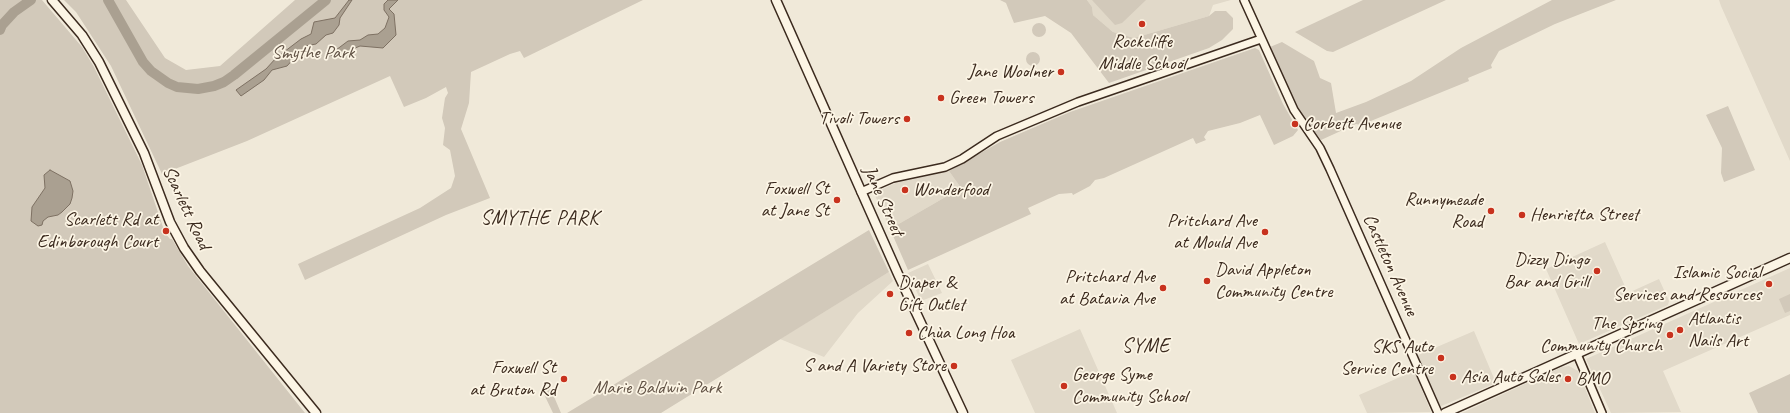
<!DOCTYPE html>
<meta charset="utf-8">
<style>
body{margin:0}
canvas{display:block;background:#f0e9d9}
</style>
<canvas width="1790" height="413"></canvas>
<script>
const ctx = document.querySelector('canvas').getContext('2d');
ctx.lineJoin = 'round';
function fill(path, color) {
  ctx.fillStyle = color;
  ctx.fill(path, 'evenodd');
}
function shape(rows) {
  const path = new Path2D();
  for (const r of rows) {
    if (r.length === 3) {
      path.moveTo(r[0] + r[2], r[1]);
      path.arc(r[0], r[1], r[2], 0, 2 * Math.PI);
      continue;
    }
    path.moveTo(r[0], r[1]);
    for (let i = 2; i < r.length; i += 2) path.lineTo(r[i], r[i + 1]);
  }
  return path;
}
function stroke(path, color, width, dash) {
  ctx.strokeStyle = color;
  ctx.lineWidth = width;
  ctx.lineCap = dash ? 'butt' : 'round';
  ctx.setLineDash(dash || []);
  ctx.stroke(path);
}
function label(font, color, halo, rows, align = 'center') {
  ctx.font = font + ' Caveat,sans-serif';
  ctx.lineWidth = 3.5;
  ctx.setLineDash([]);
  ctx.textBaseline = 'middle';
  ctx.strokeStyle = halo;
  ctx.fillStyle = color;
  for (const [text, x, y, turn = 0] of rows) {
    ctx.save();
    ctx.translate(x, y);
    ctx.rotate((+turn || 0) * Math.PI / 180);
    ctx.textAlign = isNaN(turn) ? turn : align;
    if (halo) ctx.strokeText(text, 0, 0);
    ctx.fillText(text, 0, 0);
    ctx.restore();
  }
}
fill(shape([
 [1087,0,1231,0,1213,5,1209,16,1134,38,1113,32,1093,15,1092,7],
 [1719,0,1790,0,1790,161,1721,6],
 [949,171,961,188,890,229,874,193,896,183],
 [1605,242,1628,293,1659,279,1669,301,1668,305,1579,344,1546,269],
 [928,264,942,293,921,301,908,273],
 [1790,268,1790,315,1663,371,1681,412,1611,413,1586,359],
 [889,272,893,281,858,313,824,357,780,339],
 [1080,329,1117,413,1035,413,1011,360],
 [1474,331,1496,383,1439,407,1416,356],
 [1569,366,1578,371,1595,413,1462,413,1562,367],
 [1414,371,1431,412,1367,413,1359,395]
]), '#e1d9c9');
fill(shape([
 [0,0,42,0,82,47,94,67,142,165,165,233,170,239,172,239,188,266,305,413,0,413],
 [64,0,126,0,165,58,186,70,220,66,295,0,643,0,524,58,520,51,510,54,471,72,469,103,461,129,490,198,446,215,305,280,298,264,420,208,451,188,455,176,450,150,443,145,445,128,442,118,445,98,448,93,446,87,426,98,404,107,390,76,247,141,162,174,111,66,76,12],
 [1000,0,1087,0,1092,7,1093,15,1113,32,1134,38,1209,16,1215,11,1226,11,1233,18,1233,29,1222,40,1209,48,1109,83,1071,33,1045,16,1014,23,1006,3],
 [1092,0,1146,0,1122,23,1115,25],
 [1363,0,1446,0,1333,52,1327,51,1295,32],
 [1552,0,1616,0,1555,24,1499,51,1491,65,1492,68,1468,78,1469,81,1361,125,1356,124,1321,140,1300,112,1270,47,1282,42,1314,61,1320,78,1331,83,1336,113,1366,102,1411,81,1461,48],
 [1039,30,7],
 [1255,48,1259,50,1283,104,1298,130,1293,136,1274,145,1260,115,1240,123,1208,131,1204,137,1206,140,1196,144,1193,138,1104,178,1095,180,1090,186,1073,195,1072,193,1059,194,1028,208,1031,214,908,270,890,229,961,188,949,171,1000,142,1070,112],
 [1033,59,7],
 [1728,106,1755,170,1724,182,1721,173,1722,148,1706,115],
 [869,230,889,272,661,413,567,413],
 [1790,294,1790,311,1785,313,1779,299],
 [1790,374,1790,413,1758,413,1749,393],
 [549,385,561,413,553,413,541,388]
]), '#d2c9ba');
const water = shape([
 [349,0,352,0,340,18,339,25,333,33,326,35,316,44,305,46,287,66,272,70,264,80,241,96,236,90,266,69,276,58,301,39,311,34,314,22,335,18,349,0],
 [388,0,398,0,389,9,394,14,396,35,383,48,360,46,341,54,328,56,348,41,360,40,368,35,378,34,385,28,389,17,384,10,384,4,388,0],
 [50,170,70,181,73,191,72,198,70,204,62,212,58,215,48,217,43,221,42,225,38,226,31,221,32,207,45,188,44,175,50,170]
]);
fill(water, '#aaa091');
stroke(water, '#7e7163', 1);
stroke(shape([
 [108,0,143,62,151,71,168,83,177,87,198,89,214,86,224,82,234,75,326,0],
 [0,30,2,25,14,12,31,0]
]), '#aaa091', 10);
const tertiary = shape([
 [1244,0,1294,110,1320,148,1330,169,1438,413],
 [861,192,893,178,945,167,962,159,997,136,1078,102,1261,39],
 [1577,354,1602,413]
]);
const secondary = shape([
 [52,0,82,35,99,62,144,153,170,222,184,248,200,271,316,413],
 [776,0,898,274,963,413],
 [1445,413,1790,258]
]);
stroke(tertiary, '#3b2a1e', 10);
stroke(secondary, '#3b2a1e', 11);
stroke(tertiary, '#fcf5e5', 7);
stroke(secondary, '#fcf5e5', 8);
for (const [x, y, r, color] of [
 [1142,24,4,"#c8321e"],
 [1061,72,4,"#c8321e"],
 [941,98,4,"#c8321e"],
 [907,119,4,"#c8321e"],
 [1295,124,4,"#c8321e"],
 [905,190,4,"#c8321e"],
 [837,200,4,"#c8321e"],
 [1491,211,4,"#c8321e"],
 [1522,215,4,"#c8321e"],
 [166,231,4,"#c8321e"],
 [1265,232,4,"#c8321e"],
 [1597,271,4,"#c8321e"],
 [1207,281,4,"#c8321e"],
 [1769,284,4,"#c8321e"],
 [1163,288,4,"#c8321e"],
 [890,294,4,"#c8321e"],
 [1680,330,4,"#c8321e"],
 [909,333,4,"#c8321e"],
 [1670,335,4,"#c8321e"],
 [1441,358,4,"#c8321e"],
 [954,366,4,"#c8321e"],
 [1453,377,4,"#c8321e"],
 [564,379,4,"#c8321e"],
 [1568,379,4,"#c8321e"],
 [1064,386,4,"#c8321e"]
]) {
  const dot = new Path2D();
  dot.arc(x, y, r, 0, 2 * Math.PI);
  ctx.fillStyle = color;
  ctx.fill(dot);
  stroke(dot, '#fcf5e5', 1.5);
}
label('19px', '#3b2a1e', '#fcf5e5', [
 ["Rockcliffe",1142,42,"center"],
 ["Middle School",1142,64,"center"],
 ["Jane Woolner",1053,72],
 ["Green Towers",949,98,"left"],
 ["Tivoli Towers",899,119],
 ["Corbett Avenue",1303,124,"left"],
 ["Foxwell St",829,189],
 ["at Jane St",829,211],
 ["Wonderfood",913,190,"left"],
 ["Runnymeade",1483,200],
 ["Road",1483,222],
 ["Henrietta Street",1530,215,"left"],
 ["Scarlett Rd at",158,220],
 ["Edinborough Court",158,242],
 ["Pritchard Ave",1257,221],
 ["at Mould Ave",1257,243],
 ["Dizzy Dingo",1589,260],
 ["Bar and Grill",1589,282],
 ["David Appleton",1215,270,"left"],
 ["Community Centre",1215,292,"left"],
 ["Islamic Social",1761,273],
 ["Services and Resources",1761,295],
 ["Pritchard Ave",1155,277],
 ["at Batavia Ave",1155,299],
 ["Diaper &",898,283,"left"],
 ["Gift Outlet",898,305,"left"],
 ["Atlantis",1688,319,"left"],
 ["Nails Art",1688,341,"left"],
 ["The Spring",1662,324],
 ["Community Church",1662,346],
 ["Chùa Long Hoa",917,333,"left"],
 ["SKS Auto",1433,347],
 ["Service Centre",1433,369],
 ["S and A Variety Store",946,366],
 ["Foxwell St",556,368],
 ["at Bruton Rd",556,390],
 ["George Syme",1072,375,"left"],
 ["Community School",1072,397,"left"],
 ["Asia Auto Sales",1461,377,"left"],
 ["BMO",1576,379,"left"]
], 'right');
label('19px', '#615245', '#fcf5e5', [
 ["Smythe Park",313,53],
 ["Marie Baldwin Park",657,388]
]);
label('19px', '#3b2a1e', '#fcf5e5', [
 ["Jane Street",883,201,66],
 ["Scarlett Road",186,208,65],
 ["Castleton Avenue",1390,265,66]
]);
ctx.letterSpacing = '1px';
label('20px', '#3b2a1e', '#fcf5e5', [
 ["SMYTHE PARK",540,219],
 ["SYME",1146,347]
]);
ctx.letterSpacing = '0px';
</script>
